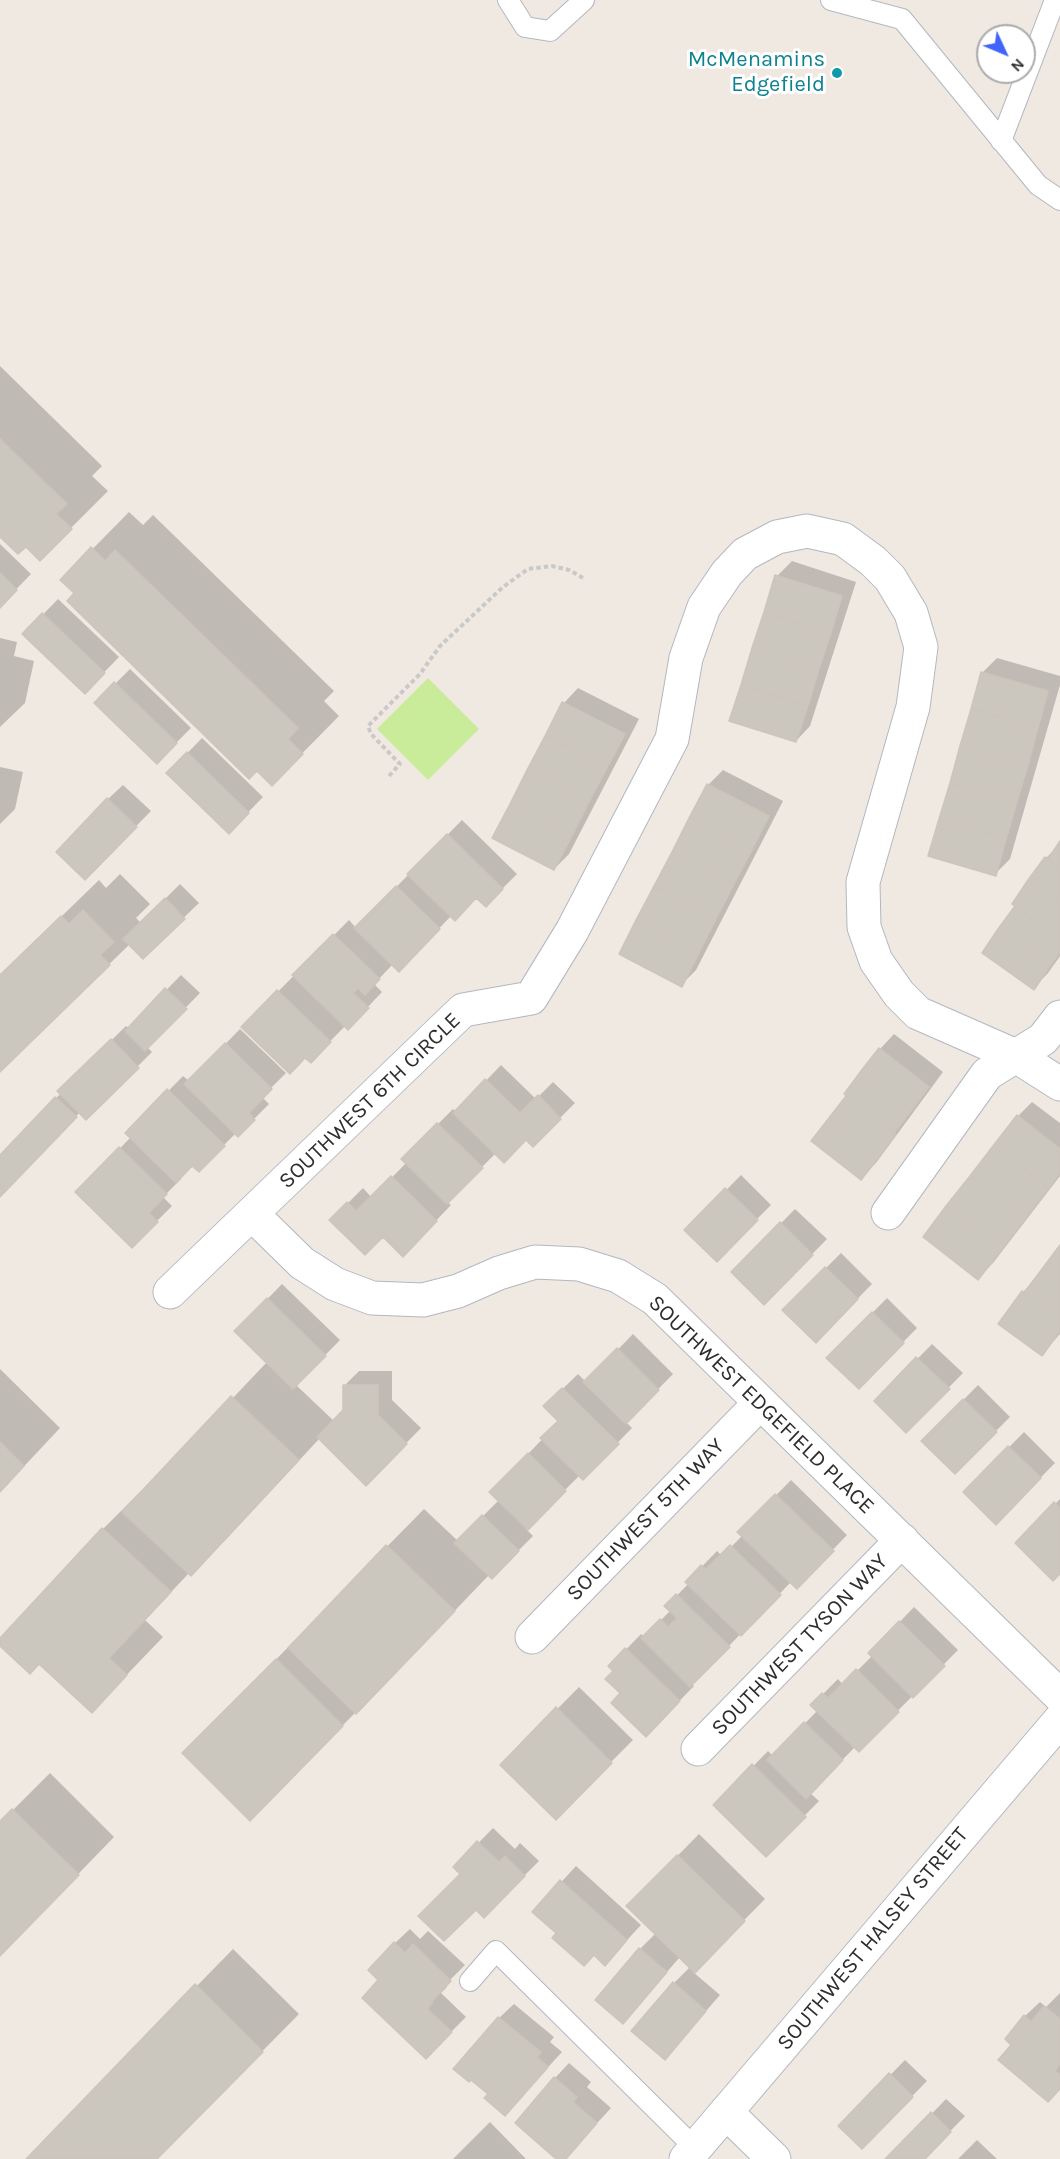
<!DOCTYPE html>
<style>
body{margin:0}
#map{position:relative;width:1060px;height:2159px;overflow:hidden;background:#efe9e1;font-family:Karla,sans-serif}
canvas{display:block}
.north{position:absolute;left:976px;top:24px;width:60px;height:60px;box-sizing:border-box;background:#fff;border:2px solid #ababab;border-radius:50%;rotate:134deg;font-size:16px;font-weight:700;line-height:24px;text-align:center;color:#2e2e2e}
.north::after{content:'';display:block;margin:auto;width:21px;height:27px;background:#4264fb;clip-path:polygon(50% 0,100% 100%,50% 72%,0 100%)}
</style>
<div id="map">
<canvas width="1060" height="2159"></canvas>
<div class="north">N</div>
</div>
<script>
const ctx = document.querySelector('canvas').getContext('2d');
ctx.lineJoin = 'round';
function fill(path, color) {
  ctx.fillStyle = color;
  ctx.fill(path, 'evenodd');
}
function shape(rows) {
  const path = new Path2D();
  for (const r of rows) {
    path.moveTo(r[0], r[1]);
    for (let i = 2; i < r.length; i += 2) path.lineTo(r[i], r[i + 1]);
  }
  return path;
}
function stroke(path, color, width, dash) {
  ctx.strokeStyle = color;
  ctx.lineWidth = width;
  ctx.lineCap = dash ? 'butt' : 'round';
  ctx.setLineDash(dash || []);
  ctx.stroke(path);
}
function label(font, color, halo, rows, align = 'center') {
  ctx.font = font + ' Karla,sans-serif';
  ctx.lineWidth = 6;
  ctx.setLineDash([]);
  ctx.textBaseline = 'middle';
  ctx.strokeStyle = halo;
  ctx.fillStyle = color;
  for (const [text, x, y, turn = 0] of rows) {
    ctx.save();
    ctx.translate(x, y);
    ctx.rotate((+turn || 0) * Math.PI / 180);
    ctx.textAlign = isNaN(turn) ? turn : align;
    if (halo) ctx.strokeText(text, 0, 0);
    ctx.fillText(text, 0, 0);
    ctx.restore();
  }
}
fill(shape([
 [428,678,479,729,428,780,377,729]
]), '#c9ec9a');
fill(shape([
 [0,366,102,466,92,476,108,491,40,559,26,545,0,535],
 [129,512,143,525,153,515,334,691,324,701,339,716,272,784,62,580],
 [0,544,31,574,0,606],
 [792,561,856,582,810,726,796,741,777,576],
 [58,599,119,657,85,692,24,634],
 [0,638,17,642,14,656,34,661,25,703,0,727],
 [997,658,1060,676,1060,685,1010,859,995,874,982,673],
 [130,669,191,728,157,762,96,703],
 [578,688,639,719,569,854,554,869,564,703],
 [202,738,263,797,229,832,168,773],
 [0,767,23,772,15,809,0,824],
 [723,770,783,801,696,970,681,985,708,785],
 [123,785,151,811,85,878,108,799],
 [462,820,517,874,486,905,477,896,452,915,399,970,393,964,374,984,382,992,348,1028,346,1025,311,1061,305,1056,243,1027,349,920,356,928],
 [1060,844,1060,956,1048,973,1034,988,1017,906,1046,858],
 [120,874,150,904,136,918,141,923,180,884,199,903,143,957,130,944,0,1070,0,976,99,880,106,888],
 [181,975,200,993,147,1047,152,1052,86,1118,80,1112,0,1196,0,1157,61,1093,60,1091,126,1026,129,1028],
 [240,1029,286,1073,262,1097,269,1104,238,1135,236,1133,199,1170,193,1164,179,1177,181,1179,163,1197,172,1206,132,1246,77,1192,131,1137,127,1133,183,1076,189,1081],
 [894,1034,943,1072,876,1163,861,1178,813,1141,848,1095,880,1049],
 [501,1065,536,1099,553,1082,575,1103,533,1145,526,1138,496,1153,447,1202,451,1205,403,1255,383,1235,331,1220,363,1188,372,1198,407,1162,404,1159,438,1124,453,1109,456,1112],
 [1032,1102,1060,1123,1060,1176,993,1263,978,1278,1018,1116],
 [741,1175,771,1205,717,1259,687,1230],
 [795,1209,827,1239,764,1303,733,1272],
 [1060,1247,1060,1334,1042,1354,1023,1292,1037,1277],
 [841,1253,872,1284,816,1341,784,1310],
 [282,1284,340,1340,296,1385,334,1421,345,1411,344,1386,359,1371,392,1371,392,1400,421,1428,366,1484,320,1438,228,1537,191,1574,189,1573,145,1620,163,1637,92,1711,40,1663,0,1644,0,1640,103,1529,140,1492,142,1494,267,1362,236,1331],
 [887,1298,917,1328,859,1387,828,1358],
 [633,1334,673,1374,626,1422,632,1428,583,1478,580,1475,526,1529,533,1536,492,1577,489,1575,393,1675,250,1818,184,1753,424,1509,458,1541,499,1500,491,1492,560,1421,545,1406,578,1374,586,1382],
 [932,1344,963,1373,906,1431,876,1401],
 [0,1369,60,1428,0,1492],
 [978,1385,1010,1417,955,1472,923,1441],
 [1024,1432,1055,1463,996,1523,965,1492],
 [791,1480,847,1535,797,1587,791,1582,692,1684,694,1686,646,1735,623,1693,615,1671,610,1666,641,1634,644,1637,671,1610,667,1606,689,1583,687,1582,717,1551,722,1556,743,1535,740,1532],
 [1060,1499,1060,1572,1017,1543],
 [914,1607,958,1650,859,1750,855,1747,810,1793,819,1801,766,1855,715,1805,768,1751,773,1756,818,1710,812,1705,838,1679,843,1685,872,1656,870,1653],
 [579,1687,633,1740,556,1817,502,1765],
 [50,1773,114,1837,0,1955,0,1823],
 [493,1828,515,1849,520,1843,539,1861,484,1916,462,1874,455,1867],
 [699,1834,765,1899,693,1972,720,1995,665,2058,674,1983,690,1967,680,1957,623,2022,640,1949,656,1933,628,1906],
 [576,1866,641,1925,605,1964,594,1954,558,1933,534,1912],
 [410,1929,420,1939,428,1931,465,1965,445,1985,447,1987,441,1993,466,2017,426,2057,381,1979,395,1943],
 [233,1949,299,2014,156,2159,28,2159],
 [1060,1993,1060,2089,1013,2045,1025,2016,1040,2002,1046,2007],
 [514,2004,554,2037,550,2042,562,2052,505,2114,490,2094,499,2018],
 [905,2060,927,2081,862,2147,840,2126],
 [569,2063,591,2082,587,2087,611,2108,564,2159,558,2159,555,2078],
 [946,2099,965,2116,923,2159,888,2159],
 [490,2122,526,2159,452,2159,453,2159],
 [977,2140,997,2159,958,2159]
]), '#0003');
const building = shape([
 [0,439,67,504,56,514,72,529,40,561,26,547,18,554,0,537,0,439],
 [91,547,105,561,115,550,298,728,288,739,303,754,272,786,257,771,249,779,67,601,74,593,60,580,91,547],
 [0,573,17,590,0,608,0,573],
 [775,575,842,596,831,633,764,612,775,575],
 [764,612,831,633,819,669,752,648,764,612],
 [42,613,105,673,85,694,22,634,42,613],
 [752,648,819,669,808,706,741,685,752,648],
 [981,672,1048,691,1038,728,971,709,981,672],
 [114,682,177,743,157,764,94,703,114,682],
 [741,685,808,706,796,742,729,721,741,685],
 [562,702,625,734,607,768,545,736,562,702],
 [971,709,1038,728,1028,765,960,746,971,709],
 [545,736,607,768,589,802,527,770,545,736],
 [960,746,1028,765,1017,802,950,783,960,746],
 [187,752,249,813,229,834,166,773,187,752],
 [527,770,589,802,572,836,510,804,527,770],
 [950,783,1017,802,1006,839,939,819,950,783],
 [707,784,769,816,752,850,689,818,707,784],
 [107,798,137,827,85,880,56,852,107,798],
 [510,804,572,836,554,870,492,838,510,804],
 [689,818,752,850,734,884,672,852,689,818],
 [939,819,1006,839,996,876,928,856,939,819],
 [447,834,503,889,486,907,476,898,455,921,407,874,447,834],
 [1060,841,1060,867,1048,859,1060,841],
 [672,852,734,884,716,919,654,886,672,852],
 [1045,857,1060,867,1060,902,1028,880,1045,857],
 [1028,880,1060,902,1060,938,1012,904,1028,880],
 [396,886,440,929,399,972,354,928,396,886],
 [654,886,716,919,699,953,636,920,654,886],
 [165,898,185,919,143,959,123,939,165,898],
 [1015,906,1060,938,1060,952,1050,966,998,929,1015,906],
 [83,910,114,942,100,955,110,965,0,1072,0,975,61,916,69,924,83,910],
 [636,920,699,953,682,987,619,954,636,920],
 [998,929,1050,966,1034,990,982,953,998,929],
 [333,934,380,979,365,995,358,988,353,993,369,1008,348,1030,292,975,333,934],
 [165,988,187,1009,145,1051,125,1031,165,988],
 [277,990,331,1042,311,1063,305,1058,290,1074,241,1027,277,990],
 [111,1039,139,1068,86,1120,57,1091,111,1039],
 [225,1043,272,1089,249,1113,255,1120,238,1137,184,1084,225,1043],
 [879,1048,929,1087,912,1110,861,1071,879,1048],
 [861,1071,912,1110,894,1133,844,1094,861,1071],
 [485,1079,520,1113,538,1095,561,1119,533,1147,526,1140,504,1163,453,1113,485,1079],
 [167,1089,225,1146,199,1172,192,1166,176,1183,125,1133,167,1089],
 [846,1096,896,1134,879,1157,829,1118,846,1096],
 [55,1097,77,1117,0,1197,0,1155,55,1097],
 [1017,1115,1060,1149,1060,1173,1049,1188,993,1146,1017,1115],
 [829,1118,879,1157,861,1180,811,1141,829,1118],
 [437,1123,483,1168,447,1204,401,1159,437,1123],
 [993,1146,1049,1188,1025,1219,970,1176,993,1146],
 [119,1147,167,1194,149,1213,158,1222,132,1248,75,1192,119,1147],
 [391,1176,437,1221,403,1257,383,1237,365,1255,329,1220,347,1202,356,1211,391,1176],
 [970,1176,1025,1219,1002,1249,946,1206,970,1176],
 [725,1188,758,1220,717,1262,684,1230,725,1188],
 [946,1206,1002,1249,978,1280,923,1237,946,1206],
 [780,1222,813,1255,764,1305,731,1272,780,1222],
 [1060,1245,1060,1270,1048,1261,1060,1245],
 [1048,1261,1060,1270,1060,1319,1024,1293,1048,1261],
 [825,1267,858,1299,816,1343,782,1310,825,1267],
 [1022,1291,1060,1319,1060,1331,1042,1356,998,1324,1022,1291],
 [267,1298,326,1356,293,1389,234,1331,267,1298],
 [872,1312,904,1343,859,1389,826,1358,872,1312],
 [617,1348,659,1390,626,1424,583,1382,617,1348],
 [916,1357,950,1389,906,1433,874,1401,916,1357],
 [343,1385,378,1385,378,1415,407,1444,366,1486,317,1437,343,1410,343,1385],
 [562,1388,619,1444,583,1480,540,1438,558,1421,543,1406,562,1388],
 [231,1396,299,1460,191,1576,122,1512,231,1396],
 [963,1399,997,1432,955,1474,921,1441,963,1399],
 [0,1442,24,1466,0,1492,0,1442],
 [1008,1446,1041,1478,996,1525,963,1492,1008,1446],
 [528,1453,566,1491,528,1530,489,1492,528,1453],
 [775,1494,834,1551,797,1589,737,1532,775,1494],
 [1054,1502,1060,1508,1060,1574,1053,1581,1015,1543,1054,1502],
 [482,1515,519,1551,492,1579,454,1543,482,1515],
 [102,1528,171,1592,109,1658,127,1675,92,1713,39,1664,30,1674,0,1646,0,1638,102,1528],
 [386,1545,455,1611,356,1714,288,1648,386,1545],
 [730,1545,781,1595,741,1636,685,1582,701,1565,706,1569,730,1545],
 [676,1594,730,1647,690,1687,641,1638,660,1619,668,1627,677,1618,664,1606,676,1594],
 [899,1621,945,1666,913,1698,868,1653,899,1621],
 [625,1648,680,1701,646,1737,611,1703,620,1693,605,1679,613,1671,608,1666,625,1648],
 [276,1659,343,1726,250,1821,182,1753,276,1659],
 [856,1669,899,1712,859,1752,810,1705,822,1693,828,1698,856,1669],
 [556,1707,612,1763,556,1820,500,1765,556,1707],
 [804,1722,843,1760,806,1799,767,1760,804,1722],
 [752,1764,806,1817,766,1857,713,1805,752,1764],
 [12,1809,79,1875,0,1956,0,1821,12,1809],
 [477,1841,499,1862,505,1856,525,1876,484,1918,476,1910,444,1941,418,1916,460,1874,453,1867,477,1841],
 [677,1855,745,1921,695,1973,626,1906,677,1855],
 [560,1880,627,1940,605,1966,594,1955,584,1966,552,1938,556,1933,532,1912,560,1880],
 [394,1942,405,1953,413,1944,451,1981,432,2001,433,2002,427,2009,452,2032,426,2059,362,1998,378,1980,368,1970,394,1942],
 [639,1948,667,1972,623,2024,595,2000,639,1948],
 [673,1982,706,2011,665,2060,631,2031,673,1982],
 [195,1984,263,2052,157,2159,26,2159,195,1984],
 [1044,2006,1060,2019,1060,2064,1055,2071,1060,2075,1060,2089,1048,2102,998,2060,1011,2045,1005,2039,1024,2015,1031,2022,1044,2006],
 [498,2017,541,2052,537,2057,548,2067,505,2116,484,2098,488,2094,471,2080,469,2082,453,2069,498,2017],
 [889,2073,913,2097,862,2149,838,2126,889,2073],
 [554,2077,577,2097,573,2102,597,2123,566,2159,556,2159,515,2123,554,2077],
 [931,2112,951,2132,925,2159,885,2159,931,2112]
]);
fill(building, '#cbc7bf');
stroke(building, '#cbc5ba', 1.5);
const lane = shape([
 [508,0,525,27,550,31,584,0],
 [831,0,902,19,1038,185,1060,200],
 [1001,141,1055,0],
 [470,1981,496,1951,695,2148]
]);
const street = shape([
 [888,1213,987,1074,1043,1039,1060,1017],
 [252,1214,302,1263,335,1284,372,1298,423,1300,458,1291,499,1273,535,1262,579,1264,618,1276,655,1299,1060,1696],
 [170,1292,463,1010,531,998,572,931,672,739,686,658,704,607,727,573,745,554,777,537,807,531,843,539,873,561,890,578,911,613,921,647,913,707,863,882,864,927,876,961,899,994,918,1013,1016,1056,1060,1084],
 [532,1637,760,1403],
 [698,1749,902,1540],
 [726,2112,774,2159]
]);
const secondary = shape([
 [686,2159,1060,1720]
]);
stroke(lane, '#b4b7c1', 22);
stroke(street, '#b4b7c1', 35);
stroke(secondary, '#b4b7c1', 35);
stroke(shape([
 [389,776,400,764,371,734,368,726,420,674,440,646,503,587,528,569,552,566,569,570,583,578]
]), '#c9c9c9', 4, [4.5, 3]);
stroke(lane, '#fff', 20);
stroke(street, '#fff', 33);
stroke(secondary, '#fff', 33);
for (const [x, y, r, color] of [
 [837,73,6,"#0f9aa8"]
]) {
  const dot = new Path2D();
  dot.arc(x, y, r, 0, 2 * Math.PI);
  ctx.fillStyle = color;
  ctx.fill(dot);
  stroke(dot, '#fff', 2);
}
label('22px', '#0d838f', '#fff', [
 ["McMenamins",825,60],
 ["Edgefield",825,85]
], 'right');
label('22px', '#2e2e2e', '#fff', [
 ["SOUTHWEST 6TH CIRCLE",370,1101,-44],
 ["SOUTHWEST EDGEFIELD PLACE",761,1405,44],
 ["SOUTHWEST 5TH WAY",646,1520,-46],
 ["SOUTHWEST TYSON WAY",800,1645,-46],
 ["SOUTHWEST HALSEY STREET",873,1939,-50]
]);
</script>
